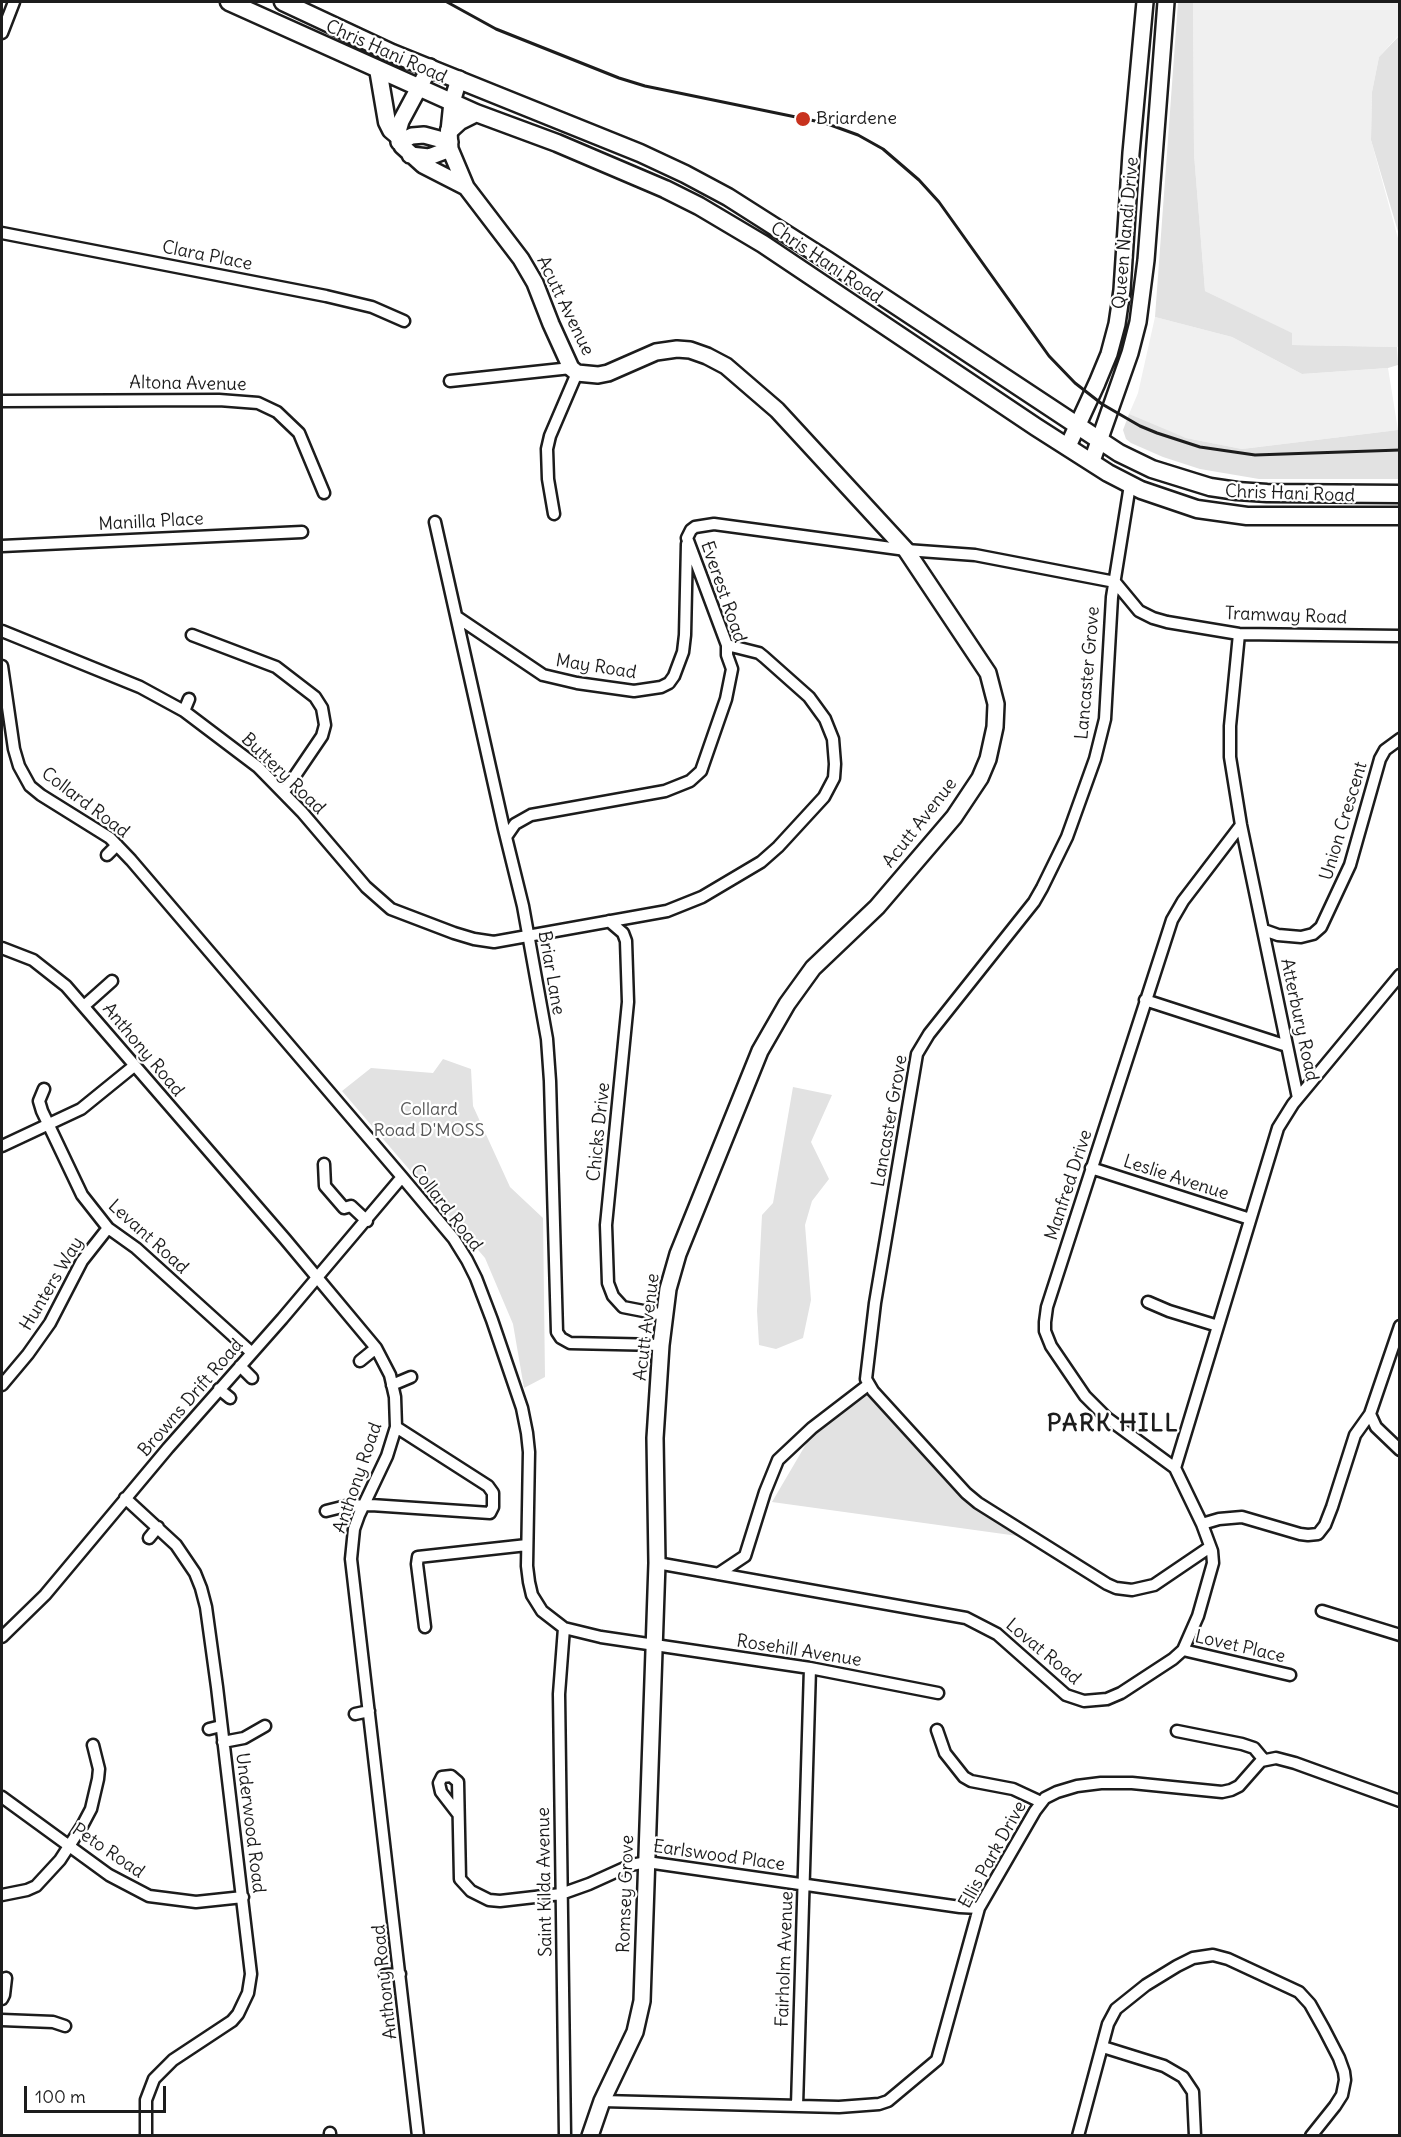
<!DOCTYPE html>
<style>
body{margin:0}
#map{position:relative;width:1401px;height:2137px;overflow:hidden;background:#fff;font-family:Delius,sans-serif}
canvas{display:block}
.frame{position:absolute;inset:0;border:3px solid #1c1c1c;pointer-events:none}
.scale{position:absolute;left:24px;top:2086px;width:142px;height:27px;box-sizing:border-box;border:3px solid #1c1c1c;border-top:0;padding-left:8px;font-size:18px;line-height:21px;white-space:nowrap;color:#1c1c1c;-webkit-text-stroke:4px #fff;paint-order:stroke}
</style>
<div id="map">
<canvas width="1401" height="2137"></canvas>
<div class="frame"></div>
<div class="scale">100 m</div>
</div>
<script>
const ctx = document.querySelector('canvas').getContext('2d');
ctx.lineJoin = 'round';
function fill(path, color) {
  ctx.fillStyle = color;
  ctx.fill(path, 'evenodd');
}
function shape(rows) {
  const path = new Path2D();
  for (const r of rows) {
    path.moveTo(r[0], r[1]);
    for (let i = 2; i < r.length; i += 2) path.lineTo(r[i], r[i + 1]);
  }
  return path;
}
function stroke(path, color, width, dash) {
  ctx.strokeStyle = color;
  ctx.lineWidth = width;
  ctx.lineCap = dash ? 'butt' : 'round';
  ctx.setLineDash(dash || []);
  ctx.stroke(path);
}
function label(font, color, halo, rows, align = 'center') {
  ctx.font = font + ' Delius,sans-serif';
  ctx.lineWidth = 4.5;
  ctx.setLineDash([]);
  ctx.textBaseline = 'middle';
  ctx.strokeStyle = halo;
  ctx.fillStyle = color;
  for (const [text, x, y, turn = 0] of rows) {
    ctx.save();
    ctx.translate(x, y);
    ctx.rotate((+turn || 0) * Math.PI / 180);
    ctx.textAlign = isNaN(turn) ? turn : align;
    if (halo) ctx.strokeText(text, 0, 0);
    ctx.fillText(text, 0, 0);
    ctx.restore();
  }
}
fill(shape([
 [1193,2,1399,2,1399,35,1379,57,1372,92,1371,140,1399,242,1400,346,1397,347,1292,345,1291,333,1205,291,1194,154],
 [1155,317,1232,337,1302,374,1388,368,1398,430,1242,449,1186,438,1147,423,1129,414,1138,393]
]), '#f0f0f0');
fill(shape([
 [1178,2,1193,2,1194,154,1205,291,1292,333,1292,345,1397,347,1398,365,1388,368,1302,374,1232,337,1155,317],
 [1399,36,1399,35,1399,235,1371,140,1372,92,1379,57],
 [1129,414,1186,438,1242,449,1398,430,1399,479,1259,479,1200,469,1163,457,1131,443,1126,439,1123,430],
 [443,1059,471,1069,473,1106,510,1187,543,1218,545,1377,524,1388,513,1324,485,1258,342,1091,371,1068,433,1073],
 [793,1087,832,1095,811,1142,829,1179,812,1201,805,1225,811,1300,803,1338,776,1349,759,1345,757,1311,762,1215,773,1203],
 [866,1393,967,1498,1018,1536,772,1502,809,1439]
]), '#e2e2e2');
const street = shape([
 [2,33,14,2],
 [2,233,326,296,372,307,404,321],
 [450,381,571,368],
 [2,401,219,400,258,403,277,412,299,433,324,493],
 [1130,485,1112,597,1105,719,1095,759,1067,837,1042,888,1034,902,929,1034,917,1054,875,1303,866,1379,873,1391,966,1493,978,1503,1107,1584,1116,1588,1132,1590,1154,1585,1210,1547],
 [554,514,548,479,547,449,550,436,577,373],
 [435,522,504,829,523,906,547,1039,550,1081,557,1332,561,1338,570,1343,661,1345],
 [2,546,302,532],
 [1115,582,1139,611,1153,618,1167,622,1239,634,1400,636],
 [457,617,543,675,577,683,634,691,661,687,669,683,674,676,683,652,685,635,687,544],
 [2,631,140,687,184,711,258,767,302,812,366,887,391,909,454,933,474,939,494,942,667,911,702,897,761,862,778,847,824,797,834,778,835,764,833,739,825,719,809,697,764,657,759,653,727,645],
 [1239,634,1230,726,1230,757,1241,825,1298,1098],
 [192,635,276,667,315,697,322,708,325,725,322,736,284,792],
 [2,666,14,749,19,766,30,786,41,795,110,838,131,860,402,1177,454,1239,467,1260,476,1278,492,1320,522,1408,527,1433,529,1452,527,1566,529,1582,532,1595,542,1611,564,1628,601,1637,810,1668,938,1693],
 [184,711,189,699],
 [506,837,515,824,531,815,665,791,690,781,701,771,726,699,732,669,727,655,727,645,687,538,691,530,695,527,714,524,906,550,975,555,1115,582],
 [107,855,117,845],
 [609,921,623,933,626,941,628,1002,606,1225,608,1283,613,1296,623,1307,664,1315],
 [1264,930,1278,935,1301,937,1313,934,1321,927,1350,865,1380,759,1385,750,1400,739],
 [2,948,33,960,66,986,285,1239,376,1348,390,1375,395,1397,396,1427,387,1456,359,1515,354,1529,351,1559,418,2136],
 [1145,1000,1287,1046],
 [84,1006,112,981],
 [44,1089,39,1101,42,1111,82,1195,108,1228,136,1248,252,1353],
 [2,1146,81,1109,134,1066],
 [324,1164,325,1186,344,1208,351,1206,367,1221],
 [1091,1168,1250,1219],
 [1148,1302,1169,1311,1218,1326],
 [1400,1326,1370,1414,1376,1427,1400,1450],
 [360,1361,376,1348],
 [240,1366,252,1378],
 [2,1385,28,1354,50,1323,82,1261,108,1228],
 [392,1385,411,1377],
 [219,1389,230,1398],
 [1175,1468,1278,1128,1293,1104,1400,975],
 [125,1498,176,1545,195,1573,201,1588,206,1607,217,1687,251,1974,248,1993,238,2014,232,2021,173,2060,154,2079,146,2100,146,2136],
 [326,1511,346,1506,371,1505,490,1513,493,1507,493,1493,488,1486,396,1427],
 [1202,1524,1219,1519,1242,1517,1300,1534,1308,1535,1318,1534,1325,1525,1332,1507,1355,1435,1370,1414],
 [149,1538,158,1527],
 [657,1563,966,1618,997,1634,1066,1695,1084,1701,1107,1699,1121,1693,1173,1659,1183,1650,1198,1616,1213,1563,1212,1551,1202,1524,1175,1468,1107,1418,1085,1396,1051,1346,1045,1331,1045,1322,1047,1307,1172,920,1183,901,1241,825],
 [718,1574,745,1556,765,1492,778,1460,812,1428,868,1385],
 [1322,1611,1400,1635],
 [425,1627,417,1564,418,1557,527,1545],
 [564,1628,559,1694,565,2136],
 [2,1637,45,1595,168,1448,282,1319,402,1177],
 [1183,1650,1290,1675],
 [355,1714,369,1711],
 [209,1729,221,1726],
 [937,1730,945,1753,964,1777,971,1781,1013,1789,1041,1802],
 [1177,1731,1242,1744,1254,1748,1264,1760],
 [223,1742,244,1738,265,1726],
 [2,1797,109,1875,149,1896,196,1902,243,1897],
 [458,1814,441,1792,439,1783,442,1777,451,1776,458,1782,460,1879,471,1891,489,1900,500,1901,561,1894,589,1884,631,1865,647,1862,960,1907,979,1908],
 [2,1895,27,1890,36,1886,60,1860,82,1826,91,1809,98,1779,99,1769,93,1745],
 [385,1975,400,1974],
 [2,1999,4,1995,6,1978],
 [2,2020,53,2022,65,2026],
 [1103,2047,1164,2066,1183,2077,1193,2092,1195,2136],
 [602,2101,839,2107,879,2104,888,2101,937,2060,979,1908,1035,1811,1045,1798,1057,1792,1077,1786,1101,1783,1132,1783,1222,1792,1231,1790,1239,1786,1261,1761,1276,1758,1295,1763,1400,1801],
 [797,2106,810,1668],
 [330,2133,330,2136],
 [1078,2136,1108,2024,1116,2009,1146,1985,1177,1966,1193,1958,1213,1955,1228,1959,1299,1992,1310,2004,1324,2029,1339,2058,1344,2072,1345,2080,1342,2095,1335,2106,1311,2136]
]);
const secondary = shape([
 [430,67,401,121,397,135,402,146,423,165,466,187],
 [459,79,452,102,449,131,450,149,466,187,521,259,535,283,551,324,571,368,577,373,598,375,608,373,656,352,677,349,690,350,707,356,726,366,777,410,906,550,988,673,996,704,995,727,988,759,980,778,954,817,877,907,813,968,787,1004,760,1051,678,1254,668,1289,661,1345,655,1438,657,1563,642,2001,635,2032,602,2101,590,2136],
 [399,142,412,136,424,135,450,142],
 [410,155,429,157,450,149],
 [1068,446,1097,383,1109,354,1117,324,1122,290,1131,153,1145,2],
 [1092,461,1130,353,1138,322,1146,260,1166,2]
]);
const primary = shape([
 [229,2,476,113,557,143,665,189,699,206,763,244,1036,427,1108,473,1141,490,1197,509,1247,516,1400,516],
 [283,2,392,53,640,153,685,174,728,197,827,260,1119,453,1152,469,1210,487,1237,491,1267,493,1400,494],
 [378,69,387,122,391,130,397,135],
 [449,131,460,121,476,113]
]);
stroke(street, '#1c1c1c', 15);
stroke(secondary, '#1c1c1c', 20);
stroke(primary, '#1c1c1c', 21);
stroke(street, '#fff', 10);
stroke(secondary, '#fff', 15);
stroke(primary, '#fff', 16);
stroke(shape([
 [447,2,496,29,619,78,645,86,825,123,858,135,883,149,919,180,939,202,1049,356,1075,383,1102,404,1140,426,1157,433,1200,447,1255,455,1400,450]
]), '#1c1c1c', 3);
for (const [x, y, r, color] of [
 [803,119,8,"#c8321e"]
]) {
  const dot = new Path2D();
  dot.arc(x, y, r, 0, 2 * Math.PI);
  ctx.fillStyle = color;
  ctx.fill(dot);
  stroke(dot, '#fff', 2);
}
label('18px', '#1c1c1c', '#fff', [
 ["Chris Hani Road",386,52,24],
 ["Queen Nandi Drive",1126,233,-85],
 ["Clara Place",207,256,11],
 ["Chris Hani Road",826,263,34],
 ["Acutt Avenue",565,306,64],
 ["Altona Avenue",188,384,1],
 ["Chris Hani Road",1290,494,2],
 ["Manilla Place",151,522,-3],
 ["Everest Road",723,592,71],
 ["Tramway Road",1286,616,2],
 ["May Road",596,667,9],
 ["Lancaster Grove",1088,673,-85],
 ["Buttery Road",283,774,44],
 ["Collard Road",85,803,37],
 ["Union Crescent",1344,821,-73],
 ["Acutt Avenue",920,823,-52],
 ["Briar Lane",551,973,80],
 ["Atterbury Road",1299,1020,78],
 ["Anthony Road",143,1050,50],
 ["Lancaster Grove",890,1121,-80],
 ["Chicks Drive",599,1132,-84],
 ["Leslie Avenue",1176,1178,18],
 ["Manfred Drive",1069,1185,-72],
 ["Collard Road",446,1208,52],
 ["Levant Road",148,1237,42],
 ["Hunters Way",52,1284,-59],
 ["Acutt Avenue",647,1327,-83],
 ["Browns Drift Road",191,1398,-49],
 ["Anthony Road",358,1478,-71],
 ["Lovet Place",1240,1647,13],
 ["Rosehill Avenue",799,1651,9],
 ["Lovat Road",1043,1652,40],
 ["Underwood Road",250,1823,83],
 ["Peto Road",108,1851,34],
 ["Ellis Park Drive",993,1855,-61],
 ["Earlswood Place",719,1856,8],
 ["Saint Kilda Avenue",545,1882,-91],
 ["Romsey Grove",626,1894,-88],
 ["Fairholm Avenue",785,1959,-88],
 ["Anthony Road",385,1982,-96]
]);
label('18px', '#1c1c1c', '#fff', [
 ["Briardene",816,119]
], 'left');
label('18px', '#575757', '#fff', [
 ["Collard",429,1110],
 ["Road D'MOSS",429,1131]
]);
ctx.letterSpacing = '1.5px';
label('bold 24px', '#1c1c1c', '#fff', [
 ["PARK HILL",1113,1424]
]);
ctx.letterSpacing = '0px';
</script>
